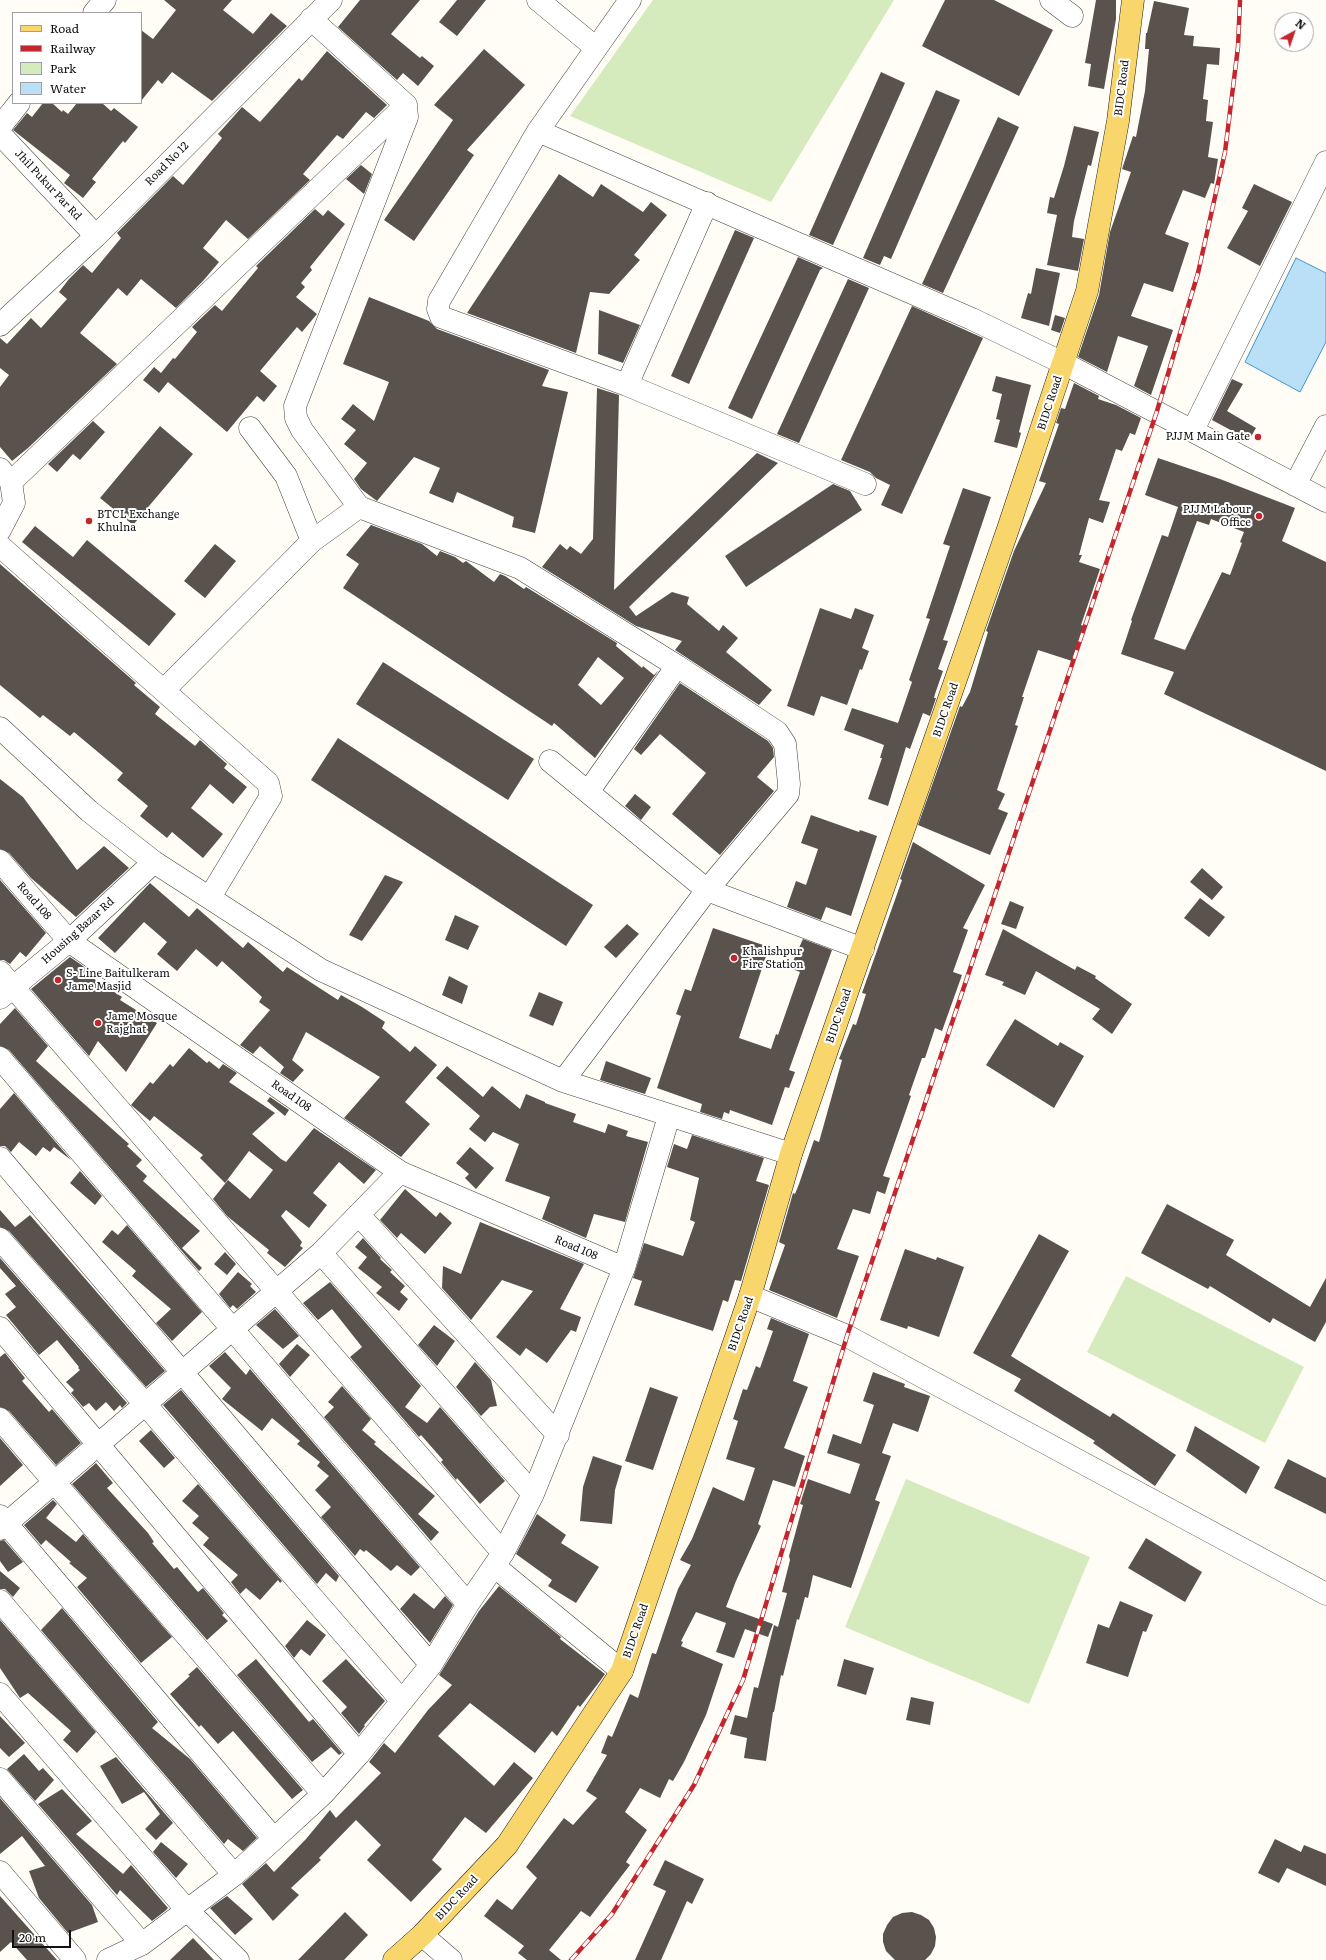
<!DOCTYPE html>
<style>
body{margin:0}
#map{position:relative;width:1326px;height:1960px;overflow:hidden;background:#fffdf5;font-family:Literata,serif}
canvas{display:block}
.legend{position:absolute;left:12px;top:12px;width:130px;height:92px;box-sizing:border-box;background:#fff;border:1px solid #a0a0a0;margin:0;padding:5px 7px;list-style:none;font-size:12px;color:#111}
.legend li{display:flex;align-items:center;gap:8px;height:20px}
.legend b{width:20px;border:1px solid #a0a0a0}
.north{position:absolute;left:1274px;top:12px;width:40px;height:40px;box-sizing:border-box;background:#fff;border:1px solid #a0a0a0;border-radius:50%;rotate:40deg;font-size:11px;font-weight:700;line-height:16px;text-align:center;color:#111}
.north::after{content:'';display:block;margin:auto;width:14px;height:18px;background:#c4262e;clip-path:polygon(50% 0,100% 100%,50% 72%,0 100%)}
.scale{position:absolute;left:12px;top:1930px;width:59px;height:18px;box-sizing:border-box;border:2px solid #111;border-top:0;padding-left:5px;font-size:12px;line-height:14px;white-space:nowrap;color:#111;-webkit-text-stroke:3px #fff;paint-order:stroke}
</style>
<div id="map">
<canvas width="1326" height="1960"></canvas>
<ul class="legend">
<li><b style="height:5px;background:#f9d66b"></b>Road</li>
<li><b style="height:5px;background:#c4262e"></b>Railway</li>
<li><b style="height:11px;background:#d5ebbd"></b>Park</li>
<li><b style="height:11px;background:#b9e0f7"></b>Water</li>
</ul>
<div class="north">N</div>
<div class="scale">20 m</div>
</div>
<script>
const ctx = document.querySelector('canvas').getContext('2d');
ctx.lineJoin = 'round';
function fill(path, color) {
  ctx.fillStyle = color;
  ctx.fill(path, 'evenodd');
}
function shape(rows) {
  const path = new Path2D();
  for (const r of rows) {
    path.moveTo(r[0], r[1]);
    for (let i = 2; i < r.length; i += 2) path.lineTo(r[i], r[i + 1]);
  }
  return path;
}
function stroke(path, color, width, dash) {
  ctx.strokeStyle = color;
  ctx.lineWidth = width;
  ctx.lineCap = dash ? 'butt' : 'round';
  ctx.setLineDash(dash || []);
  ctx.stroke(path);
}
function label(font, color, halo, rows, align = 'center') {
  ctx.font = font + ' Literata,serif';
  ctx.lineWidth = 4;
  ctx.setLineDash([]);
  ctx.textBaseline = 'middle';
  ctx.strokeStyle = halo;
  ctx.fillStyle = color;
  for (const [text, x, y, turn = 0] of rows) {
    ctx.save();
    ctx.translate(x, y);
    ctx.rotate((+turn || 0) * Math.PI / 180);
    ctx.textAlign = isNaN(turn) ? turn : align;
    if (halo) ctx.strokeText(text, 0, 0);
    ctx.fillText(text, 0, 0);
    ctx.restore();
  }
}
fill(shape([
 [653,0,894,0,771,202,570,116],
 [1126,1276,1304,1367,1265,1443,1087,1352],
 [906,1479,1090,1557,1029,1704,845,1627]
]), '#d5ebbd');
const water = shape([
 [1296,258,1326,273,1326,342,1300,392,1245,362,1296,258]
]);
fill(water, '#b9e0f7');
stroke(water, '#3f96cf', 1);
fill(shape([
 [164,0,232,0,223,10,253,34,271,13,287,26,212,101,172,72,162,84,158,80,141,101,141,30,153,39,176,10],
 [360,0,420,0,391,34,420,58,422,56,434,66,418,86,403,73,397,80,338,27],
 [457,0,486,0,457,36,439,22],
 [945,0,994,0,1053,30,1019,96,922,46],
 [1096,0,1116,0,1116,19,1104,89,1088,86,1091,64,1085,63],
 [1154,1,1189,8,1184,35,1194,36,1193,46,1220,48,1219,65,1207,64,1203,99,1208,100,1206,121,1213,122,1208,157,1218,159,1214,184,1211,183,1205,198,1183,190,1165,234,1189,243,1173,292,1144,283,1131,316,1173,330,1151,395,1134,386,1148,346,1118,336,1107,372,1078,357,1099,295,1110,232,1131,172,1122,169,1133,136,1136,137,1145,91,1149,49,1145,49,1146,33,1147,33],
 [484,49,525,85,467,150,474,155,414,241,384,220,453,120,434,105],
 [327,51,387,105,374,118,366,112,343,139,337,135,303,174,310,180,248,239,226,220,203,248,219,262,203,281,176,308,141,279,127,296,118,288,80,333,117,364,28,448,12,461,0,447,0,387,9,375,0,368,0,338,7,344,31,318,41,328,67,299,59,292,69,279,83,265,92,273,121,238,117,233,173,176,183,185,222,138,218,134,242,107,260,122,299,78,302,81],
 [881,72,905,83,833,245,809,235],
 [936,90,960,100,891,259,884,256,880,265,863,258],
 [43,103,52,103,62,112,63,110,68,114,77,103,102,103,111,111,114,108,138,127,125,143,123,141,92,179,96,182,83,198,64,183,70,175,13,130,27,113,32,117],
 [998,117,1019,127,943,293,922,284],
 [1074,126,1099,132,1091,166,1088,165,1074,221,1072,237,1084,239,1078,271,1047,265,1057,215,1047,213,1050,197,1054,198,1064,166],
 [361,165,372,174,364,194,346,179],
 [559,174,593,197,601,184,643,212,651,202,667,215,634,255,640,260,609,294,590,292,576,353,467,313],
 [1254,184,1292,202,1260,266,1227,248,1248,211,1242,208],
 [315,209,323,216,328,210,345,224,310,267,312,270,301,283,305,287,296,297,317,314,302,332,297,327,260,371,277,386,264,402,257,396,227,432,168,382,159,393,143,380,154,367,161,373,173,358,175,359,197,332,192,327,195,324,215,305,222,311,258,268,256,266],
 [735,230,754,238,689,384,671,376],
 [798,257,823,268,820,270,752,419,728,408],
 [1036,268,1060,273,1049,326,1021,318,1028,293,1031,294],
 [848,279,869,288,799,443,777,434],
 [369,297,429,321,437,329,549,370,542,386,568,392,535,533,512,527,514,517,457,492,453,503,429,493,440,468,414,457,377,501,361,489,354,479,367,463,344,444,356,430,341,419,353,404,374,421,389,382,343,364],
 [912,306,983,338,902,514,881,505,890,485,876,478,870,472,841,460],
 [599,310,640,325,623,363,598,354],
 [1055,315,1065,318,1060,333,1051,330],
 [996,376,1031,385,1019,432,1021,433,1017,448,994,442,1000,420,996,419,1002,394,992,391],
 [1232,379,1243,384,1227,411,1256,428,1249,440,1212,420],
 [1074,383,1099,396,1098,399,1116,405,1141,418,1135,435,1130,433,1122,451,1116,449,1099,500,1110,502,1103,523,1089,518,1079,555,1082,555,1079,562,1100,569,1081,625,1084,626,1072,661,1038,650,1022,697,1024,697,1015,725,1018,726,997,790,1005,794,998,809,1008,813,990,855,918,825,960,706,962,707,970,692,988,632,986,631,1014,551,1046,483,1039,481,1059,424,1056,423,1061,408,1065,409],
 [597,388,619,395,614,590,757,453,778,463,629,607,636,616,672,592,689,597,687,604,719,631,723,625,738,638,726,652,772,690,759,705,675,650,682,641,636,626,542,567,560,544,567,550,570,546,581,554,593,539],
 [93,421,105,432,80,460,73,454,57,472,48,464],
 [160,426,193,454,133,525,100,498],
 [1158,458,1220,479,1295,508,1282,541,1326,562,1326,771,1164,694,1174,672,1121,654,1132,621,1131,620,1162,535,1168,537,1178,507,1145,495],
 [1211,519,1244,532,1240,542,1242,543,1230,575,1222,572,1185,650,1154,639,1197,521,1209,525],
 [833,484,850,491,862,510,746,587,725,556],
 [963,488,991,497,943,640,948,641,938,669,943,671,935,694,934,698,936,698,930,716,923,713,910,749,906,747,888,806,868,799,882,758,880,758,884,745,844,730,852,708,898,723,912,682,909,680,930,619,926,618,950,546,943,544],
 [371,525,422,544,437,556,440,551,455,557,463,563,466,561,494,582,500,574,505,576,524,589,526,587,617,643,616,646,642,668,643,666,654,675,659,670,595,758,554,723,552,726,343,588,359,564,346,555],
 [598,657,624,678,601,705,578,685],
 [35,526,73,557,87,540,176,614,149,646,22,542],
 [215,544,236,561,205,598,184,581],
 [0,564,136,683,134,685,160,707,155,714,195,746,200,740,227,764,224,768,247,787,233,804,210,784,191,808,223,834,203,858,172,832,167,838,140,816,148,806,117,780,123,773,74,732,70,736,43,715,40,718,0,685],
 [820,608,851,619,855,608,874,615,862,648,869,651,862,670,860,669,847,705,821,696,814,716,787,706],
 [383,662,534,759,508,800,356,704],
 [680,683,768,741,773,748,774,757,757,777,774,791,720,855,672,814,706,773,660,734,641,755,634,749],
 [338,738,593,905,566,946,311,780],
 [0,779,23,797,77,870,104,846,129,868,76,917,31,878,9,853,0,849],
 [635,794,651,807,641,820,625,806],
 [811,815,859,832,860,830,877,836,851,916,826,907,821,920,787,907,796,881,806,885,818,849,801,843],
 [913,842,985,885,963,928,968,930,953,972,962,975,942,1031,935,1028,925,1058,922,1058,909,1095,911,1096,883,1176,890,1178,885,1194,877,1191,870,1214,853,1209,837,1249,859,1256,837,1318,769,1290,785,1245,779,1242,793,1193,795,1194,799,1184,814,1140,819,1142,842,1060,839,1059,853,1024,856,1025,866,994,862,993,902,880,900,879],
 [1202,868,1223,887,1212,900,1190,882],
 [385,875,403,882,362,941,349,935],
 [0,880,46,933,26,957,20,952,10,964,4,960,0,960],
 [150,883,189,917,197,908,243,948,248,942,283,972,287,967,338,1000,341,995,362,1007,385,1022,382,1028,410,1052,415,1046,437,1065,405,1102,430,1124,401,1157,344,1118,380,1077,306,1032,292,1060,304,1070,293,1082,280,1073,284,1067,260,1046,253,1054,240,1045,270,1010,259,1002,262,997,222,961,217,967,196,949,177,971,157,954,167,942,144,922,115,953,98,938],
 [1200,898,1225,917,1209,937,1184,918],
 [1010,901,1024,907,1016,929,1001,924],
 [455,915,479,926,468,950,445,940],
 [627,924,639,934,616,958,604,947],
 [713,928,769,947,739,1038,771,1049,776,1034,778,1035,800,972,790,968,803,939,832,950,789,1070,795,1072,789,1088,785,1087,772,1125,730,1110,729,1114,724,1112,722,1119,700,1112,702,1104,657,1088,681,1016,676,1014,685,989,691,991],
 [1003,929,1075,970,1077,966,1096,976,1095,978,1132,1004,1112,1034,1092,1019,1100,1009,1036,971,1025,995,1002,985,1004,982,985,975],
 [70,957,83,966,106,992,108,988,122,997,120,1000,157,1023,126,1072,98,1041,89,1056,31,989],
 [449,976,468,986,462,1004,442,995],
 [539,992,563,1002,553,1026,529,1016],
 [15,1008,48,1046,36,1061,129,1144,127,1146,142,1160,136,1166,147,1176,143,1181,200,1231,182,1248,202,1268,199,1271,9,1050,0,1046,0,1024],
 [1015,1019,1058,1046,1060,1042,1084,1056,1054,1108,986,1065],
 [189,1048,207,1063,209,1061,219,1069,223,1064,237,1073,229,1082,275,1113,252,1134,281,1159,286,1162,314,1128,376,1170,364,1184,339,1162,313,1193,327,1205,309,1228,286,1210,281,1216,302,1242,300,1246,303,1248,285,1267,267,1253,269,1250,227,1216,213,1199,228,1180,250,1199,273,1170,249,1151,225,1183,200,1158,203,1155,154,1116,150,1121,131,1105,150,1082,153,1084,170,1064,173,1067],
 [606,1061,651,1078,645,1094,600,1080],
 [447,1066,483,1097,492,1086,520,1109,526,1094,545,1102,545,1103,576,1114,573,1122,605,1133,608,1124,628,1131,626,1136,648,1142,625,1222,594,1214,586,1238,542,1219,550,1197,505,1181,519,1144,493,1132,485,1142,469,1129,480,1116,436,1078],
 [14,1093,71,1160,54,1147,50,1152,43,1147,36,1156,19,1142,11,1152,5,1146,0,1146,0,1109],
 [270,1097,289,1110,285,1116,267,1101],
 [692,1135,764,1158,756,1181,769,1185,741,1281,735,1280,728,1302,723,1300,713,1331,634,1305,642,1281,633,1278,644,1243,683,1256,695,1222,690,1220,699,1178,667,1167,674,1144,687,1149],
 [470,1147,494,1168,476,1189,465,1178,469,1174,456,1163],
 [80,1171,102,1196,95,1205,70,1183],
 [405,1189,436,1217,440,1212,452,1223,425,1254,401,1233,397,1238,380,1220],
 [1167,1204,1234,1240,1226,1255,1310,1307,1326,1278,1326,1322,1315,1342,1273,1318,1270,1323,1210,1286,1208,1289,1141,1253],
 [0,1210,15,1227,30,1215,165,1371,146,1387,9,1231,0,1227],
 [480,1222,584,1264,560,1309,581,1317,576,1332,571,1330,547,1363,526,1348,520,1356,496,1337,533,1291,502,1280,471,1320,442,1288,443,1266,461,1274],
 [127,1225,202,1312,172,1341,156,1323,171,1309,132,1276,136,1271,102,1242,112,1230,118,1235],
 [1039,1234,1069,1251,1011,1356,1110,1417,1113,1413,1176,1455,1155,1486,1093,1443,1095,1441,1014,1391,1021,1379,973,1353],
 [363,1238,381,1258,380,1259,392,1270,390,1272,405,1286,400,1292,408,1299,399,1311,376,1293,382,1287,358,1268,367,1257,355,1247],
 [905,1249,936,1260,937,1257,964,1267,939,1337,908,1326,907,1329,880,1320],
 [225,1252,236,1264,227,1275,214,1264],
 [0,1258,127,1403,122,1408,120,1405,114,1411,106,1402,96,1411,89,1403,83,1407,71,1393,74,1390,66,1382,80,1370,78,1368,79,1367,57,1340,39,1355,20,1332,6,1315,16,1307,5,1294,16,1286,0,1268],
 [238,1272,252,1284,250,1286,256,1292,237,1309,233,1305,230,1308,219,1294],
 [330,1282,421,1386,405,1407,427,1423,440,1407,505,1481,480,1504,457,1478,456,1480,441,1462,443,1460,421,1435,419,1437,350,1357,362,1347,332,1309,318,1320,303,1303],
 [275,1309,299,1336,283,1349,256,1325],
 [771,1318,809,1334,793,1381,808,1387,784,1448,805,1456,795,1487,773,1480,758,1524,761,1526,736,1581,726,1607,773,1624,768,1637,745,1629,734,1658,716,1652,726,1623,696,1612,681,1641,683,1642,681,1646,723,1664,706,1715,684,1762,673,1781,669,1779,660,1798,640,1788,625,1812,647,1830,626,1862,630,1865,590,1917,581,1911,549,1950,561,1960,527,1960,518,1953,524,1946,484,1916,497,1899,512,1910,537,1878,526,1867,564,1818,573,1825,597,1798,586,1791,607,1755,601,1753,608,1735,612,1737,630,1694,638,1698,652,1653,656,1654,678,1589,691,1565,680,1560,692,1539,713,1487,744,1501,755,1468,726,1459,738,1421,733,1419,743,1389,747,1390,756,1366,760,1368,773,1331,767,1329],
 [434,1325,455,1341,437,1366,418,1345],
 [297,1344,310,1355,290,1377,279,1364],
 [225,1352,246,1375,250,1369,420,1567,411,1576,397,1565,391,1571,366,1550,364,1552,360,1549,355,1556,321,1517,331,1507,315,1490,329,1476,317,1466,320,1462,297,1444,300,1441,272,1418,262,1431,222,1399,231,1388,209,1366],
 [5,1353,25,1378,22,1381,49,1412,52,1409,81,1443,56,1465,9,1411,0,1407,0,1357],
 [475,1362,491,1380,497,1406,490,1407,481,1416,456,1387],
 [873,1372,905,1384,904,1387,930,1396,918,1432,893,1423,882,1453,891,1456,875,1500,880,1502,851,1588,813,1575,808,1598,805,1597,799,1620,797,1619,783,1676,781,1675,774,1712,773,1712,766,1761,744,1758,747,1738,730,1734,735,1715,747,1718,754,1687,758,1688,774,1625,778,1627,787,1593,782,1592,790,1560,789,1556,803,1505,800,1504,808,1479,850,1494,860,1464,827,1453,833,1434,861,1444,874,1405,863,1401],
 [342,1386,371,1419,362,1430,376,1442,374,1444,435,1496,418,1514,439,1532,431,1541,324,1417,334,1407,328,1402],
 [650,1387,678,1397,653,1470,625,1461],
 [181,1390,339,1576,336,1582,326,1573,317,1584,163,1405],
 [1195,1426,1260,1467,1246,1494,1186,1451],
 [151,1430,175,1458,164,1468,139,1441],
 [0,1438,23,1465,0,1486],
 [593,1456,622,1466,615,1490,612,1524,580,1521,583,1487],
 [1288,1459,1326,1478,1326,1514,1274,1488],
 [96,1463,113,1483,107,1488,148,1533,154,1542,152,1543,174,1569,177,1567,198,1592,203,1588,224,1613,222,1615,228,1621,207,1640,72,1484],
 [198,1484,282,1581,280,1583,278,1580,260,1600,246,1588,240,1594,231,1582,238,1575,203,1545,209,1538,192,1523,199,1516,182,1501],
 [53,1500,57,1504,46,1518,76,1542,83,1534,172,1637,141,1663,77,1587,87,1578,69,1563,71,1562,46,1540,41,1545,24,1525],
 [537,1514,566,1535,561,1543,599,1567,576,1603,548,1586,552,1580,516,1554],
 [1146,1538,1202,1572,1185,1602,1128,1568],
 [4,1540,23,1562,8,1572,0,1561,0,1541],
 [0,1571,20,1588,13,1597,5,1589,0,1589],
 [499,1586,561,1637,560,1639,605,1674,600,1681,580,1707,578,1705,557,1736,552,1731,535,1753,470,1703,438,1736,494,1786,514,1762,533,1778,486,1833,465,1817,432,1860,442,1869,411,1902,367,1860,381,1845,356,1820,319,1858,321,1860,291,1888,299,1895,273,1921,242,1884,266,1863,274,1872,306,1839,330,1810,336,1818,381,1773,369,1762,384,1743,395,1753,428,1710,452,1685,439,1675,479,1611],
 [414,1593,434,1609,445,1596,453,1605,430,1643,400,1609],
 [1120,1601,1153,1615,1146,1632,1143,1631,1128,1677,1086,1663,1098,1624,1109,1628],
 [62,1608,158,1722,152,1728,190,1759,257,1838,243,1851,228,1839,224,1844,41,1630],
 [0,1620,96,1732,77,1753,63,1740,71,1731,28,1693,20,1698,0,1668],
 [307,1620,326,1635,310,1656,301,1649,294,1658,285,1646],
 [256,1659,309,1722,313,1719,342,1753,339,1755,331,1747,312,1762,237,1675],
 [346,1659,385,1701,364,1725,365,1726,359,1734,341,1713,347,1707,322,1681],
 [844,1659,874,1668,866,1695,837,1686],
 [197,1667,303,1790,292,1799,233,1731,218,1744,201,1725,199,1727,170,1694,190,1676,188,1675],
 [911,1697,934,1702,930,1725,906,1720],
 [0,1716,25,1743,9,1757,0,1748],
 [24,1754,39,1771,43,1768,54,1780,35,1801,7,1769],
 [116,1757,173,1823,156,1840,145,1829,160,1814,144,1792,122,1804,100,1766],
 [62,1789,92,1821,76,1834,123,1874,131,1865,168,1908,165,1911,152,1921,120,1890,117,1895,38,1804],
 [0,1798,92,1905,98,1922,68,1933,39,1898,29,1871,45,1866,22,1836,0,1854],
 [1275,1839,1301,1852,1304,1845,1326,1854,1326,1886,1287,1868,1279,1883,1258,1873],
 [161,1842,188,1864,176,1878,153,1852],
 [665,1860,704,1879,692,1904,687,1901,661,1960,635,1960,666,1891,653,1885],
 [0,1896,57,1960,27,1960,11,1942,0,1952],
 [227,1896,253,1919,235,1935,210,1908],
 [345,1912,368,1935,344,1960,298,1960],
 [912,1912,921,1915,929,1920,934,1928,936,1937,935,1946,931,1954,925,1960,895,1960,886,1951,883,1942,883,1934,887,1925,893,1917,902,1913],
 [193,1938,214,1960,170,1960]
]), '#5a524d');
const minor = shape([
 [538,0,596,48],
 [1051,0,1072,16],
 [94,13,105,0],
 [0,127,19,103],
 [538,131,630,0],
 [0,134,96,236],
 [0,325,96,236,331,0],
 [627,385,707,203],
 [250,428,286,476,312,541],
 [1193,430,1326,162],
 [0,469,11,482,14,503,0,530],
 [11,482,406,105,311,19],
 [865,484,627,385,441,317,438,309,439,301,538,131,972,319,1063,363,1326,501],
 [1295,485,1326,426],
 [359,507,302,430,296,418,295,406,407,117,406,105],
 [0,546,268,783,271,796,210,897],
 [164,690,312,541,359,507,520,568,677,666,777,732,785,744,789,784,788,794,707,890,563,1081],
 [0,728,89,811,154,862,321,970,563,1081,791,1154],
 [550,761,707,890,863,949],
 [588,792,677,666],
 [0,861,69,941,400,1172,624,1268],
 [0,972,503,1553],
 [0,998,69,941,154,862],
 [0,1058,468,1604],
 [0,1158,431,1665],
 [359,1215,558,1435],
 [0,1239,145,1404,402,1701],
 [321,1253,533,1494],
 [750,1296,847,1336,1326,1594],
 [0,1328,359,1754],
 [0,1419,323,1794],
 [0,1516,274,1839],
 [0,1529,321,1253,400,1172],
 [494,1566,622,1671],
 [0,1601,234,1875],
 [0,1694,187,1910,238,1960],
 [0,1779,142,1944],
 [0,1872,75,1960],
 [422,1935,451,1960],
 [108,1960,142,1944,234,1875,274,1839,323,1794,359,1754,431,1665,468,1604,503,1553,533,1494,624,1268,669,1116]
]);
const major = shape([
 [394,1960,422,1935,507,1845,622,1671,750,1296,791,1154,1008,529,1087,291,1118,121,1133,0]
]);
stroke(minor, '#444', 23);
stroke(major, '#222', 23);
stroke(minor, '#fff', 22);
stroke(major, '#f9d66b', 22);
const rail = shape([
 [571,1960,612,1914,694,1785,743,1680,847,1336,1157,411,1198,273,1225,152,1238,47,1240,0]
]);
stroke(rail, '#c4262e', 4.5);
stroke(rail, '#fff', 3, [9]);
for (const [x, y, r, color] of [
 [1258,437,4,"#c4262e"],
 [1259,516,4,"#c4262e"],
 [89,521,4,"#c4262e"],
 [734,958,4,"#c4262e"],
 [58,980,4,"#c4262e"],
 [98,1023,4,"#c4262e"]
]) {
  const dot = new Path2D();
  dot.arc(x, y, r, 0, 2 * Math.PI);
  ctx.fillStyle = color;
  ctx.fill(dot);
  stroke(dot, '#fff', 1.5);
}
label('11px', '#111', '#fff', [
 ["BIDC Road",1122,88,-83],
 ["Road No 12",167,164,-45],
 ["Jhil Pukur Par Rd",48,185,47],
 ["BIDC Road",1050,403,-72],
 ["BIDC Road",946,710,-71],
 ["Road 108",34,901,49],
 ["Housing Bazar Rd",78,931,-42],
 ["BIDC Road",839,1016,-71],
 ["Road 108",291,1096,35],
 ["Road 108",576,1248,23],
 ["BIDC Road",741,1324,-71],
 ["BIDC Road",636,1631,-71],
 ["BIDC Road",457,1898,-47]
]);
label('11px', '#111', '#fff', [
 ["PJJM Main Gate",1250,437,"right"],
 ["PJJM Labour",1251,510,"right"],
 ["Office",1251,523,"right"],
 ["BTCL Exchange",97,515],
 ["Khulna",97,528],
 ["Khalishpur",742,952],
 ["Fire Station",742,965],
 ["S- Line Baitulkeram",66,974],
 ["Jame Masjid",66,987],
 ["Jame Mosque",106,1017],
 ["Rajghat",106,1030]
], 'left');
</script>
